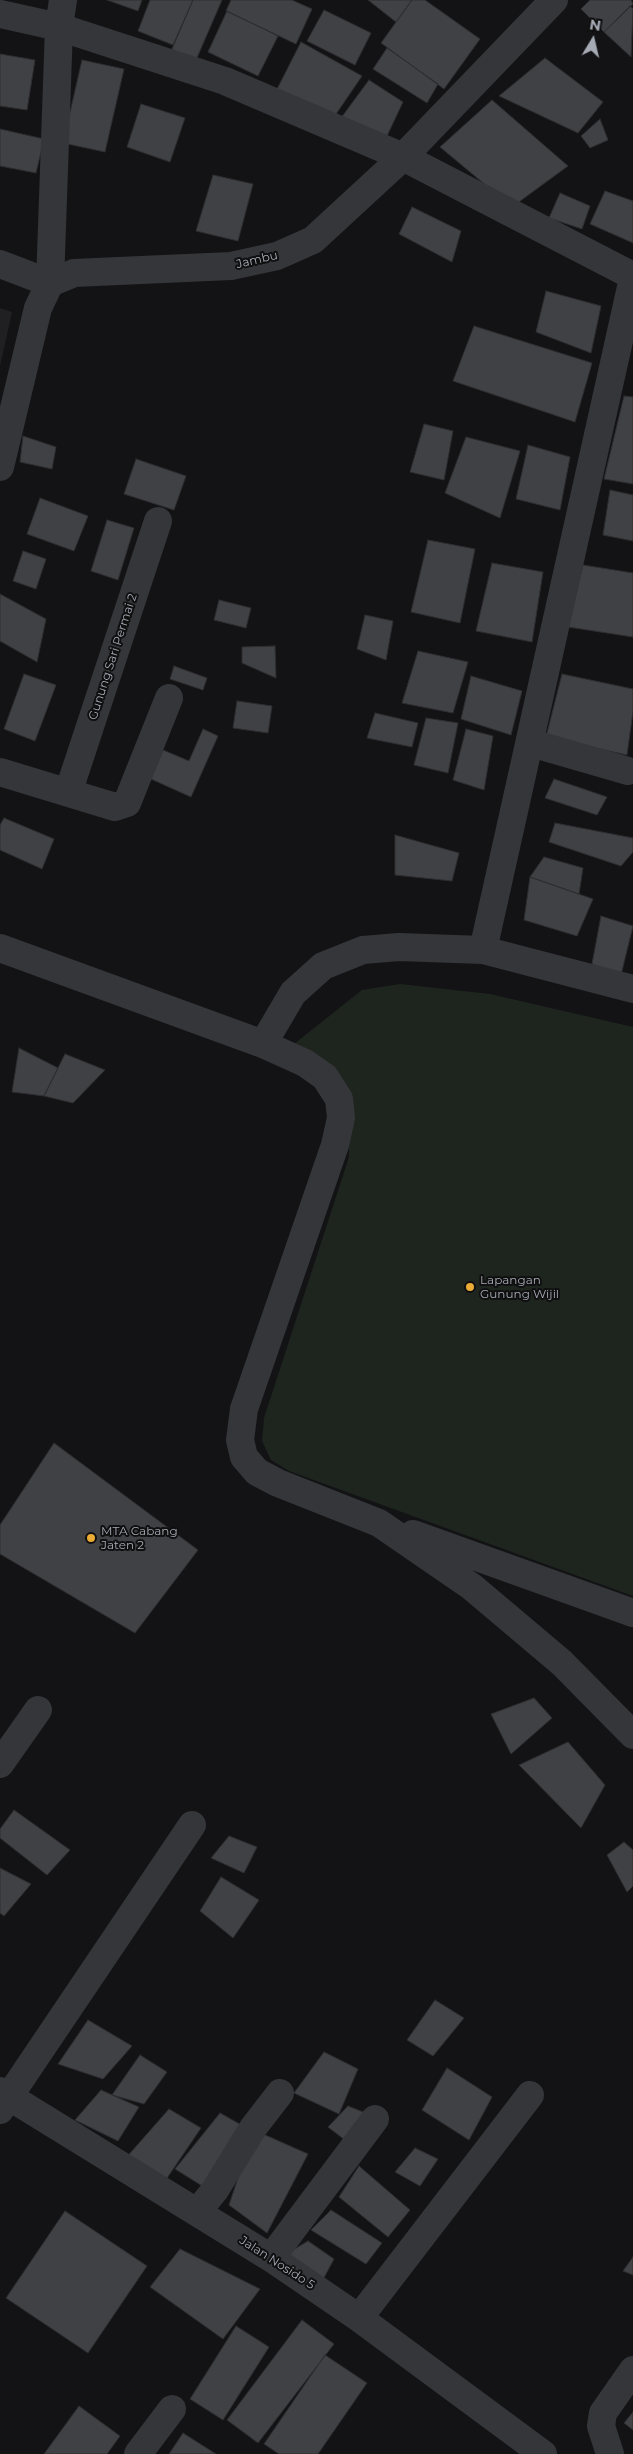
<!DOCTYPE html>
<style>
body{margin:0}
#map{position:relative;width:633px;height:2454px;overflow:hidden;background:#131315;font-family:Montserrat,sans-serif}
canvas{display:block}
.north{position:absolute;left:568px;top:15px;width:50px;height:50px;-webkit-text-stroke:4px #0f0f10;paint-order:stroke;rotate:9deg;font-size:14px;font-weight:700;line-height:20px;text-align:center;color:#a6aab5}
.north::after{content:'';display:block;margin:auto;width:18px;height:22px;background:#a6aab5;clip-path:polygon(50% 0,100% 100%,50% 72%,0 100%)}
</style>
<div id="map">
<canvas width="633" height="2454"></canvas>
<div class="north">N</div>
</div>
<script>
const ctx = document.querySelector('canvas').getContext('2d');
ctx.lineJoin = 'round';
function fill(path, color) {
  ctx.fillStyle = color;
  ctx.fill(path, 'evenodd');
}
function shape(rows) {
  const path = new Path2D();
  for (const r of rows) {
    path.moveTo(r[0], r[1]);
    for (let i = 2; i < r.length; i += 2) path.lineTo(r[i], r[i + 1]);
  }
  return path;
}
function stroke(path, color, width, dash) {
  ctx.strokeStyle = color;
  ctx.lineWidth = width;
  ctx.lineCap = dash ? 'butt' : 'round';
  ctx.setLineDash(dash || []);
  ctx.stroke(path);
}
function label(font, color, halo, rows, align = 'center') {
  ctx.font = font + ' Montserrat,sans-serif';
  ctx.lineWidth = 4;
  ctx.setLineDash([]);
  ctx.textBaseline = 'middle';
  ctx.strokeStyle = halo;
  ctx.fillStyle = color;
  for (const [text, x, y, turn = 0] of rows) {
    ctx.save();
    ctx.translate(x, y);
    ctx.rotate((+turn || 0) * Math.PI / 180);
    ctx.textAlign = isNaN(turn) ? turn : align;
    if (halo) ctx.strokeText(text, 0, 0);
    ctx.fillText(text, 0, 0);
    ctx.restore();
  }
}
fill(shape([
 [0,308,12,312,0,366]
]), '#202022');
fill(shape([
 [400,984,490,994,633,1027,633,1596,289,1471,271,1460,262,1441,264,1418,349,1157,348,1098,333,1071,318,1055,294,1044,362,990]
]), '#1e251f');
const building = shape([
 [107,0,142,0,138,11,107,0],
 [150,0,193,0,173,45,138,31,150,0],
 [193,0,222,0,193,67,169,56,193,0],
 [231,0,292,0,312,9,296,44,226,11,231,0],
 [368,0,412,0,396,22,368,0],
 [412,0,425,0,480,39,444,89,381,43,412,0],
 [590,0,631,0,633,4,604,32,581,9,590,0],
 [630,6,633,9,631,57,604,32,630,6],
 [324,10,371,33,355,65,307,41,324,10],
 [227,11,278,36,258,76,208,52,227,11],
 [301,42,362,76,332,120,275,93,301,42],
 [387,48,438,84,427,103,373,69,387,48],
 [0,54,35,60,27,110,0,106,0,54],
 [545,58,603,102,578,133,499,96,545,58],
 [82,60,124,69,105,152,63,143,82,60],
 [369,80,403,102,386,138,341,118,369,80],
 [492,100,568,166,512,207,440,147,492,100],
 [141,104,185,118,170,162,127,147,141,104],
 [600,119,608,140,590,148,581,136,600,119],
 [0,129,44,139,36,173,0,166,0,129],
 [213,175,253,184,238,241,196,231,213,175],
 [605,191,633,201,633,243,590,224,605,191],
 [560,193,590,206,582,229,549,218,560,193],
 [412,207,461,231,452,262,399,234,412,207],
 [546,291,601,306,591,353,536,332,546,291],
 [474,326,592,363,575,422,453,381,474,326],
 [624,396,633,397,633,484,604,479,624,396],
 [424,424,453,431,444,480,410,472,424,424],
 [23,436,56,447,52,469,20,462,23,436],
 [466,437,520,451,500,518,445,493,466,437],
 [528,445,570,457,560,510,516,499,528,445],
 [136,459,186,476,174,510,124,494,136,459],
 [610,490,633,495,633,541,603,535,610,490],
 [40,498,88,516,74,551,27,534,40,498],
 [107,520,134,528,118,580,91,571,107,520],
 [428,540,475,549,460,623,411,612,428,540],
 [23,551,46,559,36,589,13,581,23,551],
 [492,563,543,572,532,642,476,631,492,563],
 [583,565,633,573,633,637,568,627,583,565],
 [0,594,46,619,37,662,0,641,0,594],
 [219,600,251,608,246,628,214,620,219,600],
 [365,615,393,621,386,660,357,649,365,615],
 [275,646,276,678,242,663,242,647,275,646],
 [418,651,468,662,453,713,402,703,418,651],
 [174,666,207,678,203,690,170,679,174,666],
 [24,674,56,685,35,741,4,729,24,674],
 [562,674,633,689,633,711,627,755,546,737,562,674],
 [471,676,522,691,511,735,461,719,471,676],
 [237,701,272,706,268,733,233,728,237,701],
 [375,713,418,723,412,747,367,738,375,713],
 [426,718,458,723,448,773,414,765,426,718],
 [203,729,218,736,191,797,151,779,163,750,189,761,203,729],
 [466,729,493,736,484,790,453,780,466,729],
 [554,779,607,797,597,815,545,798,554,779],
 [4,818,54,839,42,869,0,850,0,825,4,818],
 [555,823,633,838,633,852,621,866,549,842,555,823],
 [395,835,459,853,452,881,395,875,395,835],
 [544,857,583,868,579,894,530,877,544,857],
 [530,877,593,899,577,936,524,920,530,877],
 [601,916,633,926,621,975,592,964,601,916],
 [19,1048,58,1068,44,1096,12,1092,19,1048],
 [65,1054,105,1070,73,1103,44,1096,65,1054],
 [54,1443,198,1550,135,1633,0,1554,0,1525,54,1443],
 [534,1698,552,1718,511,1754,491,1714,534,1698],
 [568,1742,605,1785,581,1828,519,1765,568,1742],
 [14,1810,70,1850,47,1875,0,1838,0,1829,14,1810],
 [229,1836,257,1847,244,1873,211,1858,229,1836],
 [624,1842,633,1850,633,1886,627,1892,607,1855,624,1842],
 [0,1868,31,1884,4,1916,0,1913,0,1868],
 [221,1877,259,1900,233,1938,200,1911,221,1877],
 [435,2000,464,2018,433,2056,407,2040,435,2000],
 [88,2020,132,2046,103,2079,58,2064,88,2020],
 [324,2052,358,2069,339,2114,294,2093,324,2052],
 [140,2055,167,2072,144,2104,112,2095,140,2055],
 [447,2068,492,2097,469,2140,422,2110,447,2068],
 [101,2090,139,2107,118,2141,75,2120,101,2090],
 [348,2106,368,2114,354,2147,328,2127,348,2106],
 [169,2109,201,2128,163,2184,125,2159,169,2109],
 [220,2113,245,2127,212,2192,175,2169,220,2113],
 [254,2130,308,2154,267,2233,229,2205,254,2130],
 [415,2148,438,2159,420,2186,395,2172,415,2148],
 [359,2166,410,2210,388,2237,339,2197,359,2166],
 [331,2210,382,2243,366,2264,311,2230,331,2210],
 [65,2211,147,2266,88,2353,6,2298,65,2211],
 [308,2241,334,2259,320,2285,283,2256,308,2241],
 [180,2249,260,2289,223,2339,150,2287,180,2249],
 [633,2257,633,2275,623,2271,633,2257],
 [302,2320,334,2344,258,2443,227,2420,302,2320],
 [236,2326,269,2347,223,2420,190,2399,236,2326],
 [325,2355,367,2383,318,2454,279,2454,264,2444,325,2355],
 [79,2406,120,2436,107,2454,44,2454,79,2406],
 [633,2412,633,2430,624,2423,633,2412],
 [183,2433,216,2454,169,2454,183,2433]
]);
fill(building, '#404145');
stroke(building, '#2e2e31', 1);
stroke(shape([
 [0,14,59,27,225,81,403,157,633,276],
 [0,264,50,283,59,27,63,0],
 [531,743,628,771],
 [0,772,115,807,127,803,169,698],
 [68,793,158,521],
 [0,948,263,1044,305,1063,325,1077,339,1099,341,1118,335,1145,244,1409,240,1440,244,1457,257,1472,278,1483,379,1523,472,1587,562,1663,633,1735],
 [483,950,633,278],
 [263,1044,293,993,323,966,363,950,399,947,483,950,633,989],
 [413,1534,633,1613],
 [0,1764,38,1710],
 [0,2091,271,2258,359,2318,543,2454],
 [0,2110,192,1825],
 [197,2212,215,2190,253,2128,280,2093],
 [271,2258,375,2119],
 [359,2318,530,2095],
 [138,2454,172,2409],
 [610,2454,601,2426,603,2413,633,2370]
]), '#35363a', 28);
stroke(shape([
 [0,467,38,308,50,283,74,273,231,266,277,256,313,240,403,157,554,0]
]), '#35363a', 28);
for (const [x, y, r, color] of [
 [470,1287,5,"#ebac36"],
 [91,1538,5,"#ebac36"]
]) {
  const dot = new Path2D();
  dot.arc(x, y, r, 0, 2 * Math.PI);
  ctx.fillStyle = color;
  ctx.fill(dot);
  stroke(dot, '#0f0f10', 2);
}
label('12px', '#a6aab5', '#0f0f10', [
 ["Jambu",257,260,-13],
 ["Gunung Sari Permai 2",113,657,-72],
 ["Jalan Nosido 5",277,2263,33]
]);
label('12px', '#a6aab5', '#0f0f10', [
 ["Lapangan",480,1280],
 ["Gunung Wijil",480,1294],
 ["MTA Cabang",101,1531],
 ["Jaten 2",101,1545]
], 'left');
</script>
